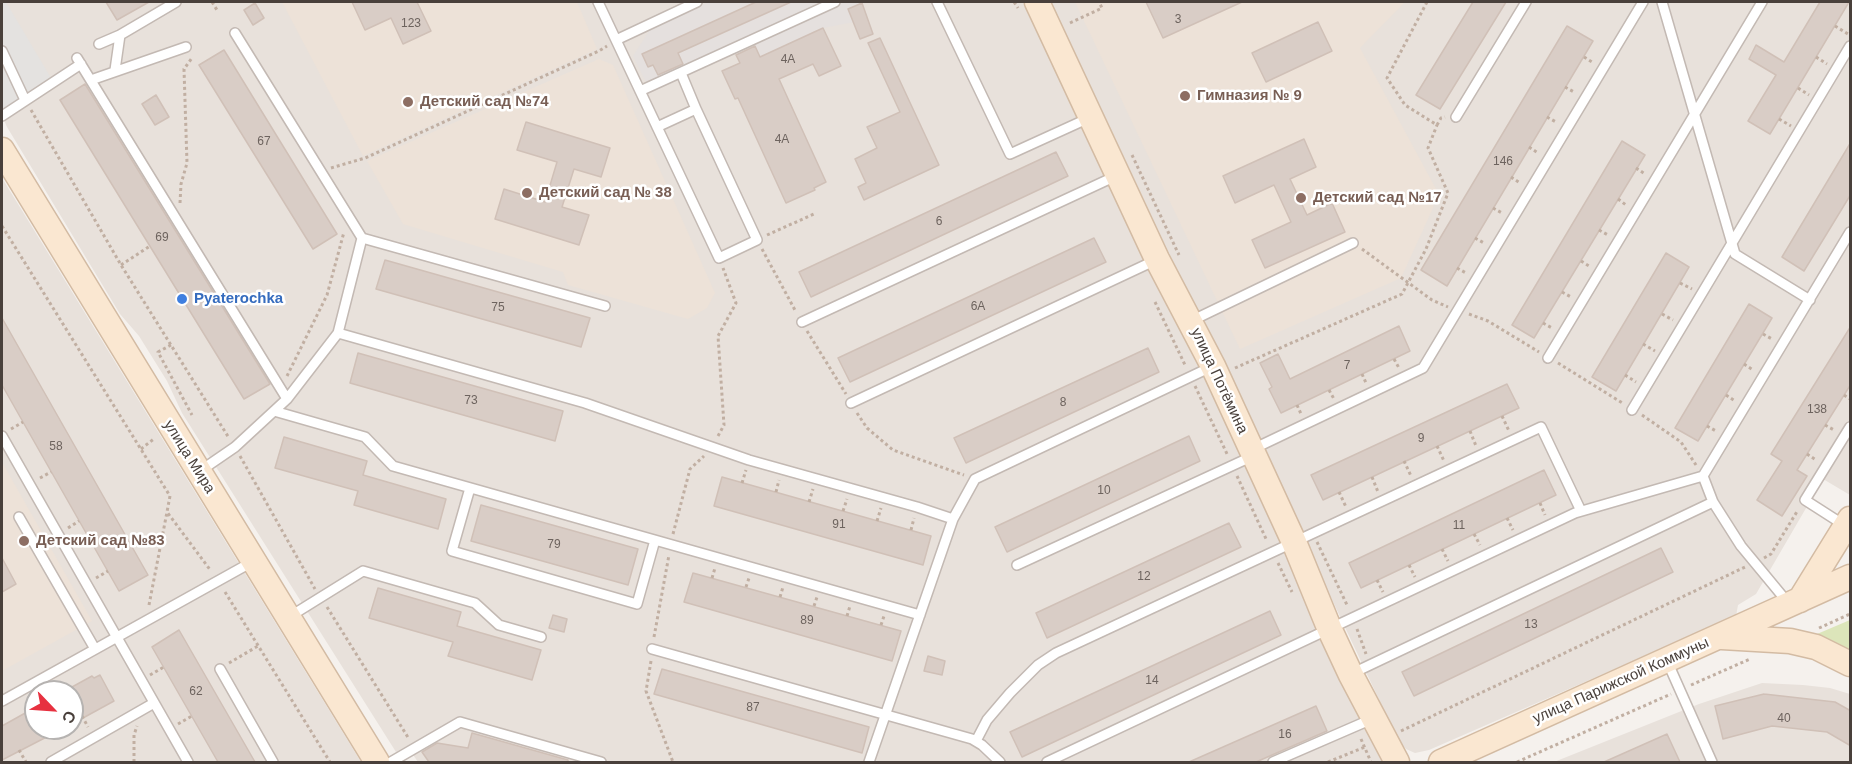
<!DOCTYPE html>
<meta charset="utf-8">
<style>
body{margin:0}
#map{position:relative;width:1852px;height:764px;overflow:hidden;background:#f5f1ed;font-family:Arial,sans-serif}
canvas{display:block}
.frame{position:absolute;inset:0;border:3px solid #49403b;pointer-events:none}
.north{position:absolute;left:24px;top:680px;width:60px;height:60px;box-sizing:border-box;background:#fff;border:2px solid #b6b3b1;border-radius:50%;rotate:115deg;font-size:16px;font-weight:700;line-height:24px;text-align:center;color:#49403b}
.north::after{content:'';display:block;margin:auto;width:21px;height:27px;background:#e73140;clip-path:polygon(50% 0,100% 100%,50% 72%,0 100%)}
</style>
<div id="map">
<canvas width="1852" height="764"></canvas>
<div class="frame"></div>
<div class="north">С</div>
</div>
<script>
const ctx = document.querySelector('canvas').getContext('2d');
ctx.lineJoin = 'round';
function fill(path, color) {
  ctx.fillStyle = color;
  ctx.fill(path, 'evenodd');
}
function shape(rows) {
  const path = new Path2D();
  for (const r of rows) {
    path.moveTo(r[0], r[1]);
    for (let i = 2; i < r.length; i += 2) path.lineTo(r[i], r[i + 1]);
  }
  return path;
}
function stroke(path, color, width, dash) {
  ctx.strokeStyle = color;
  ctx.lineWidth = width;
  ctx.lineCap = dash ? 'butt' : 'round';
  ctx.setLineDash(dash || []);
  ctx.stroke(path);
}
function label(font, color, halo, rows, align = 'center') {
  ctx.font = font + ' Arial,sans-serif';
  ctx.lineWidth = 5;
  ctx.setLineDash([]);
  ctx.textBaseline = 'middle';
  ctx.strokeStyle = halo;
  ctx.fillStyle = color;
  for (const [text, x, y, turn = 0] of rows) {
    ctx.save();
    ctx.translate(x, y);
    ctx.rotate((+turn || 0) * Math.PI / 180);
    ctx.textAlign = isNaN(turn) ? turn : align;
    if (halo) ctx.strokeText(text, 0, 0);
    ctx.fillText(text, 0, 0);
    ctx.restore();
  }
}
fill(shape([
 [2,2,1033,2,1384,762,418,762,407,746,396,752,182,413,167,381,139,336,120,314,7,127,2,115],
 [1051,2,1850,2,1850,495,1823,479,1756,594,1738,605,1736,616,1429,750,1415,753,1406,749,1398,740],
 [2,178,361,762,2,762],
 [36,692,72,692,72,728,36,728],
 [1762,683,1803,685,1830,688,1850,694,1850,762,1554,762,1699,704]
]), '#e8e1db');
fill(shape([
 [708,2,861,2,868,16,854,22,823,28,760,57,754,45,650,91,633,56,651,28]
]), '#e5e0de');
fill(shape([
 [282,2,577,2,597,49,363,156],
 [1075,2,1405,2,1360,48,1436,189,1433,208,1401,278,1240,349],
 [599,59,613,65,715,293,707,308,688,319,568,285,563,272,403,224,367,161],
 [2,462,92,621,2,671]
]), '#ede2d8');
fill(shape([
 [1850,620,1850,655,1810,637]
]), '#dce5ba');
fill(shape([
 [2,2,6,2,54,83,2,113]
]), '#e4e2e0');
const building = shape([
 [106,2,149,2,117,20,106,2],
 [352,2,417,2,431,31,403,44,391,18,365,30,352,2],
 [756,2,791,2,678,53,683,64,658,75,653,65,648,67,642,54,756,2],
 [1146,2,1242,2,1163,38,1146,2],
 [1473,2,1506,2,1440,109,1416,95,1473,2],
 [1820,2,1849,2,1770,134,1748,121,1776,75,1749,59,1756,45,1784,62,1820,2],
 [255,3,264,18,253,25,244,10,255,3],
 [862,3,873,34,860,39,848,9,862,3],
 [1318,22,1332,51,1266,82,1252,53,1318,22],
 [1567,26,1593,41,1447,286,1421,270,1567,26],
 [823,28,841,66,819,76,813,64,779,79,826,182,814,188,815,190,786,203,738,98,735,99,722,71,740,63,736,55,755,46,760,57,823,28],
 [880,38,939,165,864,200,858,187,866,183,855,159,877,148,867,127,900,112,868,43,880,38],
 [224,50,337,234,313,249,199,65,224,50],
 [85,84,270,384,244,399,60,100,85,84],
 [156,95,169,117,155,125,142,104,156,95],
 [526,122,610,148,601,177,574,169,562,207,589,215,579,245,495,219,504,189,545,202,557,162,517,150,526,122],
 [1304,139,1316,167,1290,179,1307,215,1332,203,1345,232,1265,268,1252,240,1291,222,1274,185,1235,203,1223,176,1304,139],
 [1622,141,1645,155,1534,338,1512,325,1622,141],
 [1851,142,1851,194,1804,271,1782,257,1851,142],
 [1056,152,1068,176,811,297,799,272,1056,152],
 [1094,238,1106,262,850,382,838,358,1094,238],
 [1666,253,1689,267,1616,391,1592,377,1666,253],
 [385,260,590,318,581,347,376,289,385,260],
 [1749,304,1772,318,1698,441,1675,428,1749,304],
 [2,318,148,575,119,591,2,385,2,318],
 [1399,326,1410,351,1281,413,1269,389,1272,387,1260,363,1278,354,1290,379,1399,326],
 [1851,326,1851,384,1797,470,1807,476,1782,516,1757,500,1782,461,1771,454,1851,326],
 [1148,348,1159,372,966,463,954,438,1148,348],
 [358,353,563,411,555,441,350,383,358,353],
 [1507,384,1519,408,1323,500,1311,475,1507,384],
 [1189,436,1200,461,1007,552,995,527,1189,436],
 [284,437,367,461,363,475,446,499,438,529,354,505,358,491,275,468,284,437],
 [1544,470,1556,495,1361,588,1349,563,1544,470],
 [722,477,931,536,923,565,714,506,722,477],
 [481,505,638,549,628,585,471,541,481,505],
 [1229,523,1241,547,1047,638,1036,613,1229,523],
 [1661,548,1673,572,1414,696,1402,672,1661,548],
 [2,558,16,584,2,592,2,558],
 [693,573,901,631,892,661,684,602,693,573],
 [378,588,461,612,457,626,541,650,532,680,448,656,453,642,369,618,378,588],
 [1270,611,1281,635,1022,757,1010,732,1270,611],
 [553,615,567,619,564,632,549,628,553,615],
 [179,630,255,762,218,762,152,647,179,630],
 [928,656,945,661,942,675,924,671,928,656],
 [662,669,869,727,862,753,654,694,662,669],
 [100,675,114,701,72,724,72,687,92,676,94,678,100,675],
 [1764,694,1835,702,1851,711,1851,746,1827,732,1772,726,1723,739,1715,706,1764,694],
 [1316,706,1327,731,1256,762,1189,762,1316,706],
 [36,707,36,728,64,728,2,760,2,726,36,707],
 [472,733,568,760,568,762,429,762,422,752,437,743,468,748,472,733],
 [1667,734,1680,762,1604,762,1667,734]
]);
fill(building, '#d9cdc6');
stroke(building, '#d0c0b7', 1.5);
const lane = shape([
 [598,2,719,258,757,240,696,109],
 [937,2,1010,154,1089,118],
 [1662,2,1735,254,1810,300],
 [616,40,697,2],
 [99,44,120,35,176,2],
 [2,51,25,100],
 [77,58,287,399],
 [115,70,120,35],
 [91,80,186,47],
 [640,91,835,2],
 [2,116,81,64],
 [1456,117,1526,2],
 [657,127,696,109,681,73],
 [362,238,605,306],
 [1191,321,1353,243],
 [802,322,1118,175],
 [338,333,585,403,749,460,917,507,953,519],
 [1548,358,1762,2],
 [851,403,1156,260],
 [1632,410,1850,46],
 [274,411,365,437,393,466,920,615],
 [2,436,188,762],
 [1253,449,1423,368,1643,2],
 [200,471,235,447,287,399,338,333,362,238,235,33],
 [1703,476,1850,232],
 [470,488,452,551,637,604,655,540],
 [19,517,95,649],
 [1844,525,1805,500,1850,427],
 [1017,565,1253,456],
 [289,617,363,571,475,603,499,625,541,637],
 [652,649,972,739,982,745,1000,762],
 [1667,661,1712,762],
 [220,669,273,762],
 [1353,673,1713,502,1741,546,1789,604],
 [2,701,252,562],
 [976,741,987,720,1010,693,1038,665,1056,653,1541,427,1581,511],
 [51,762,154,703],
 [391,762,460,722,601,762],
 [869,762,953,519,975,479,1211,367],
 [1047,762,1575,513,1703,476,1713,502],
 [1273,762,1372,719]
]);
const secondary = shape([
 [1037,2,1157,259,1213,366,1294,542,1330,630,1351,675,1397,762],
 [2,150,377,762],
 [1800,600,1850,519],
 [1722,637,1790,641,1816,647,1850,664],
 [1441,762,1850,577]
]);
stroke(lane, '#c3b9b3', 12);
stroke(secondary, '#d3bba3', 27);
stroke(shape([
 [212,2,217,10],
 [1014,2,1018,8],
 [1427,2,1387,78,1405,105,1437,125,1441,118,1445,117],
 [1070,23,1102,8,1099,2],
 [1835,26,1848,34],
 [1584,57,1592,62],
 [1816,57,1827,64],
 [1565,87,1574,92],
 [1798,88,1809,95],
 [31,110,121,265,229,438],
 [1547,117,1556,122],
 [1779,119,1791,126],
 [1529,147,1538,153],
 [1132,155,1179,255],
 [331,168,365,158,599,51,607,46],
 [1636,168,1645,174],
 [1511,177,1520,183],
 [1618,199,1626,205],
 [180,203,181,184,187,163,184,69,192,58],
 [1493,208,1502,213],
 [2,226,170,496,167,512,211,571],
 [1599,230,1608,235],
 [767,235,814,214],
 [1475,238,1484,243],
 [762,249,796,312],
 [1362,249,1432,300,1448,307],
 [1581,261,1589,266],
 [121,265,150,246],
 [1457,268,1466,273],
 [1680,283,1692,289],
 [1562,292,1571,297],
 [1155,302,1186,367],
 [1469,314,1488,321,1539,352],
 [1662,314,1673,320],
 [1543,323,1552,328],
 [807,331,846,394],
 [1763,334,1772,339],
 [1643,344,1655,351],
 [171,345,158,352,192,415],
 [1394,359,1399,368],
 [1558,363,1624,404],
 [1744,364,1753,370],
 [1235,368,1402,294,1426,249,1448,193,1428,148,1437,125],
 [1362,374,1366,383],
 [1625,375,1636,382],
 [287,376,327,295,344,232],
 [1195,386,1228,456],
 [1329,390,1334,399],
 [1726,395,1735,401],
 [1844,395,1850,399],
 [1297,405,1301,414],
 [857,413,867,428,893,450,964,475],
 [1642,415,1681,442,1696,465],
 [1502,416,1509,431],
 [1825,425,1834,430],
 [1707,426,1716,431],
 [11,429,23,422],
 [1470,431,1476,446],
 [718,436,724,425,718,336,736,303,723,268],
 [1437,446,1444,461],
 [141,449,155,438],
 [1807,454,1816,460],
 [240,456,315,589],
 [1404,461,1411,476],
 [1237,476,1267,541],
 [1372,477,1378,492],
 [40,478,51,472],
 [742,483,746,470],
 [776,492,779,480],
 [1339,492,1346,507],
 [809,502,813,489],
 [1540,503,1545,515],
 [843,511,847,499],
 [1507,518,1513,530],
 [877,521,881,508],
 [68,528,79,521],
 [911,530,914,518],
 [673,534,690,469,704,456],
 [1474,534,1480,545],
 [1317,542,1348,607],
 [1442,549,1448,561],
 [1764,558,1771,554,1798,510],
 [1278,563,1292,592],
 [1409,565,1415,577],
 [96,578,108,571],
 [712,578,715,568],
 [1377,580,1383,592],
 [746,587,749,578],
 [225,592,330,762],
 [780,597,783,587],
 [149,605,167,512],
 [814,606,817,597],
 [327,607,409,739],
 [847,616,850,606],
 [881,625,884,616],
 [1819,628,1850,614],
 [1357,629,1366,654],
 [654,637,669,555],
 [651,661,646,691,673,762],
 [229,663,258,646],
 [150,675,164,667],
 [1691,685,1750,659],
 [82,716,88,727],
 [178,724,192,716],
 [1401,731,1745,567],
 [1361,739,1371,762],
 [19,750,26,762],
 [134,762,134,735,137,726],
 [1328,762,1365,747],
 [1517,762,1671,694]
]), '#c1afa2', 3, [3, 3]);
stroke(lane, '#fff', 9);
stroke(secondary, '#fae7d1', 24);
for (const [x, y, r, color] of [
 [1185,96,6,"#8d6e63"],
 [408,102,6,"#8d6e63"],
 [527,193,6,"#8d6e63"],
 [1301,198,6,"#8d6e63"],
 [182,299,6,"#3f7fe0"],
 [24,541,6,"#8d6e63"]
]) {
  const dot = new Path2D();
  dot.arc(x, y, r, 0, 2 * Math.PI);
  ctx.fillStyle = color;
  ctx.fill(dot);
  stroke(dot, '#fff', 2);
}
label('12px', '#6d635e', null, [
 ["3",1178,20],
 ["123",411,24],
 ["4А",788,60],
 ["4А",782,140],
 ["67",264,142],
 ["146",1503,162],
 ["6",939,222],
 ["69",162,238],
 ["6А",978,307],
 ["75",498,308],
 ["7",1347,366],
 ["73",471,401],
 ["8",1063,403],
 ["138",1817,410],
 ["9",1421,439],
 ["58",56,447],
 ["10",1104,491],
 ["91",839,525],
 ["11",1459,526],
 ["79",554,545],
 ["12",1144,577],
 ["89",807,621],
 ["13",1531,625],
 ["14",1152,681],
 ["62",196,692],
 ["87",753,708],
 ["40",1784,719],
 ["16",1285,735]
]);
label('bold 15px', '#785e54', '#fff', [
 ["Гимназия № 9",1197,96],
 ["Детский сад №74",420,102],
 ["Детский сад № 38",539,193],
 ["Детский сад №17",1313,198],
 ["Детский сад №83",36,541]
], 'left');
label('bold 15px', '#366cbe', '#fff', [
 ["Pyaterochka",194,299]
], 'left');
label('15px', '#49403b', '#fff', [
 ["улица Потёмина",1219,381,65],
 ["улица Мира",189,457,58],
 ["улица Парижской Коммуны",1621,681,-24]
]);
</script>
